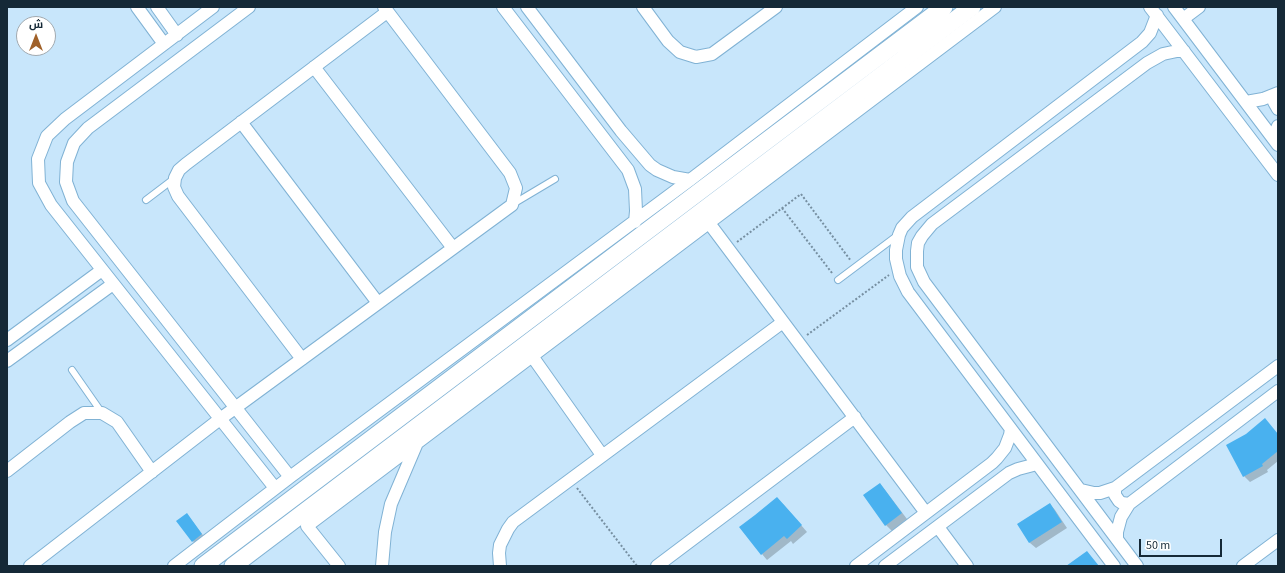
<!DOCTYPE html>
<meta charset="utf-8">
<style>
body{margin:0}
#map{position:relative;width:1285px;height:573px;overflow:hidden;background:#c8e6fb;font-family:"Source Sans 3",Cairo,sans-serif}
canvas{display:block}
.frame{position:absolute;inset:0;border:8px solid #152937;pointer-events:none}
.north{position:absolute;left:16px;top:16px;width:40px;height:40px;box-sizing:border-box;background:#fff;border:1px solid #a1a9af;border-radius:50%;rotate:0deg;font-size:11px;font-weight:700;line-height:16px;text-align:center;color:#152937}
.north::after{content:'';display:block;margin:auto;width:14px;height:18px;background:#a06129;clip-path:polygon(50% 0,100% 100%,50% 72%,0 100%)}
.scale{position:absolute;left:1139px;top:539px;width:83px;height:18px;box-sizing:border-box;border:2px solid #152937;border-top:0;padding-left:5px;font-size:12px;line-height:14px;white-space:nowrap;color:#152937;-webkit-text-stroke:3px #fff;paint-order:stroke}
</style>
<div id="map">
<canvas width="1285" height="573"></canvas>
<div class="frame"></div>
<div class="north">ش</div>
<div class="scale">50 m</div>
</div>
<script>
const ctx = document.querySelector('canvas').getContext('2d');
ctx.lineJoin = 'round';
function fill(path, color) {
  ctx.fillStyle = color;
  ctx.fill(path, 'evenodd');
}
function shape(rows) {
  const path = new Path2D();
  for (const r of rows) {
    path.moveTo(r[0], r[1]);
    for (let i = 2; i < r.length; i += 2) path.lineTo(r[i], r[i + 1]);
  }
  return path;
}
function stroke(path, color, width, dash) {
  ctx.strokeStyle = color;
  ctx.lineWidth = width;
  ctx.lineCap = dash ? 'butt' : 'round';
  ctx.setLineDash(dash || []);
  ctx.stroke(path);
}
fill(shape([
 [1278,434,1278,461,1267,470,1268,472,1250,482,1244,476],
 [880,484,885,490,907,519,892,531,886,525],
 [783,504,807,532,793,544,791,541,767,560,762,554],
 [1050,504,1055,510,1067,528,1036,548,1030,543,1018,524],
 [190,518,205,538,196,545,193,541]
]), '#0003');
fill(shape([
 [1265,418,1278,434,1278,451,1262,464,1263,466,1243,477,1226,445,1246,434],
 [880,483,902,513,885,526,863,495],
 [777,497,802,525,787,539,784,536,761,555,739,527,755,515],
 [1050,503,1062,522,1029,543,1017,524],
 [187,513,202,534,192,542,176,521],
 [1087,551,1099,566,1066,566]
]), '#49b1ef');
const lane = shape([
 [146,200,175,178],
 [513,204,555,179],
 [838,280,898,235],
 [72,370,102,413]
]);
const street = shape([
 [137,7,164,44],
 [157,7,177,35],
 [213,7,65,119,47,136,38,159,39,183,51,205,275,488],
 [249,7,88,128,74,143,67,162,66,182,73,201,290,477],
 [503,7,628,170,635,189,636,211,635,222],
 [527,7,621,131,650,165,657,170,673,177,690,180],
 [643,7,668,41,680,52,696,57,712,54,776,7],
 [1150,7,1278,175],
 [1174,7,1278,145],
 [1183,19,1199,7],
 [314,67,453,248],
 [1274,95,1274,102,1278,109],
 [1246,102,1263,99,1278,93],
 [241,122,378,303],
 [1273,138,1278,126],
 [709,223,926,513],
 [7,340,102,270],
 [532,356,602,455],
 [302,359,178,196,174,187,175,178,179,170,186,164,387,12],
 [7,361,113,284],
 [7,471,70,422,84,413,102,413,117,422,152,472],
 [1115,488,1115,495,1119,501,1122,503,1129,504],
 [1081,490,1094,493,1100,493,1115,488,1278,366],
 [938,527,967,566],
 [1117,539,1117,532,1121,517,1129,504,1278,391],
 [30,566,220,419,512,205,516,188,510,173,384,7],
 [174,566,290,477,690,180,917,7],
 [339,566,307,526,995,7],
 [382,566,385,532,391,504,417,443],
 [500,566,499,553,500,545,508,529,513,522,783,322],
 [657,566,855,417],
 [856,566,992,463,997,458,1005,448,1010,435,1011,429],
 [885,566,1009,473,1018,469,1037,464],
 [1114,566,908,292,900,276,896,259,896,250,899,235,902,228,912,217,1142,42,1150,33,1157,15],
 [1137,566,924,282,917,267,917,251,918,243,922,236,932,224,1147,63,1163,54,1177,51,1184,51],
 [1243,566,1278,540]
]);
const secondary = shape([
 [203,566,944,7],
 [233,566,972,7]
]);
stroke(lane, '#80b2d4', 8);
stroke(street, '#80b2d4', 14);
stroke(secondary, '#80b2d4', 19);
stroke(shape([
 [782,208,832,273],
 [737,242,801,194,851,261],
 [807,335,889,275],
 [577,488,637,566]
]), '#768fa1', 2, [2, 2]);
stroke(lane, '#fff', 6);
stroke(street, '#fff', 12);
stroke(secondary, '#fff', 17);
</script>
